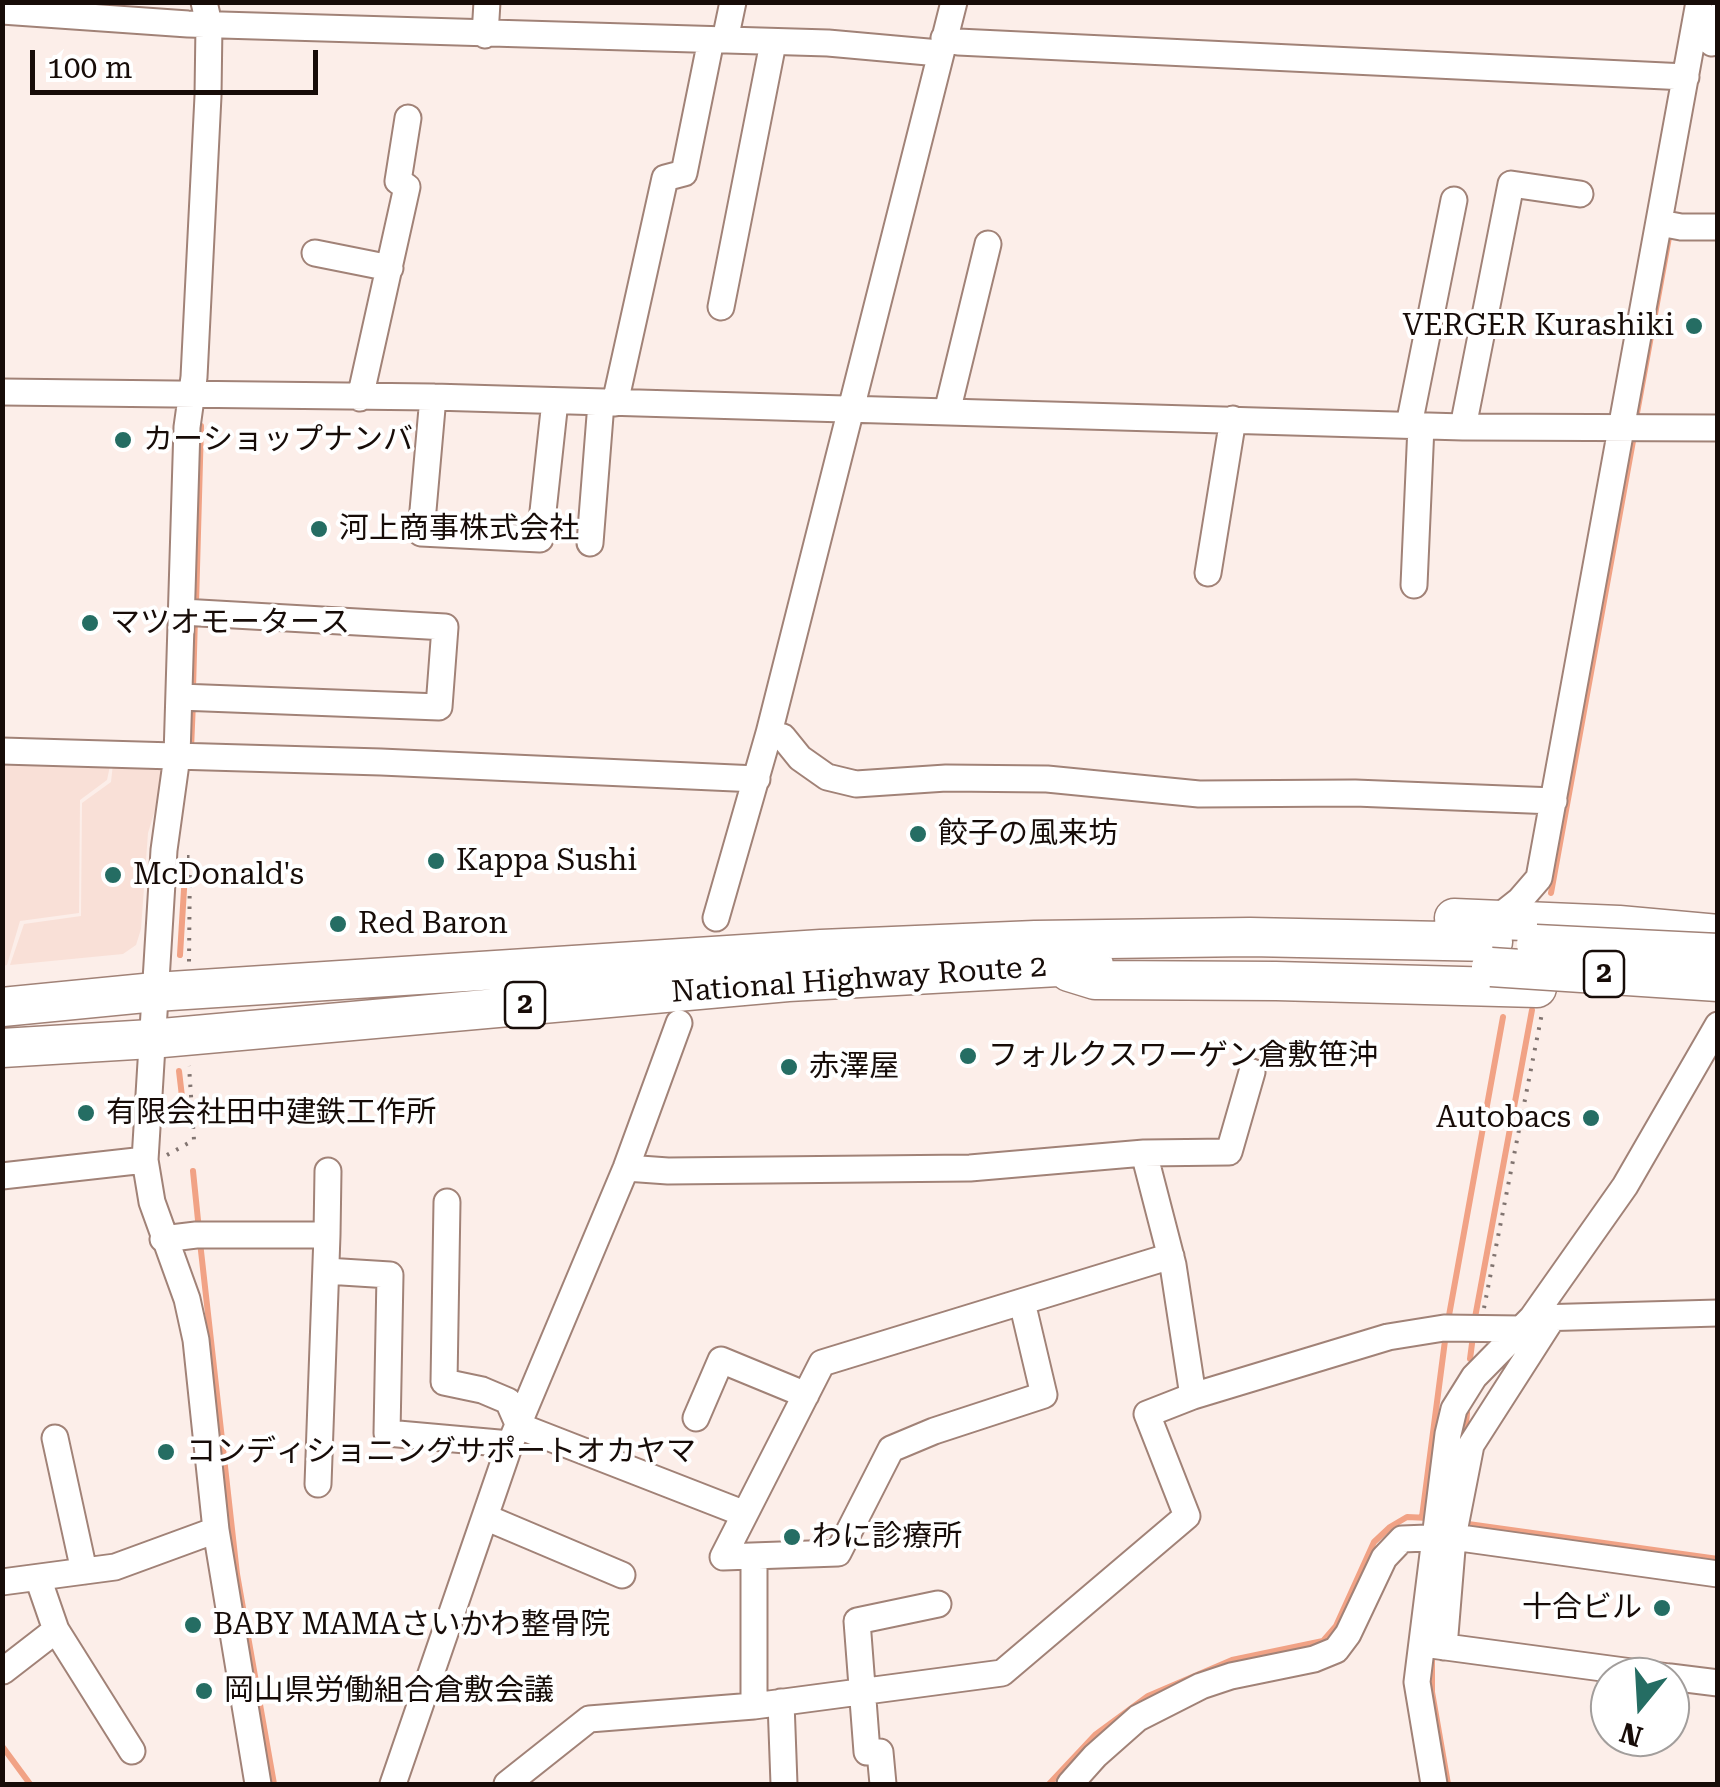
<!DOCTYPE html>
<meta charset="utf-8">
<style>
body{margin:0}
#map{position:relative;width:1720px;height:1787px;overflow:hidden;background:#fceee9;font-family:"Roboto Serif",serif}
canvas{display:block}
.frame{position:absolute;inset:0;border:5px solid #170c08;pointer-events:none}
.north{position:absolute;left:1590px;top:1657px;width:100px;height:100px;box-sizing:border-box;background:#fff;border:2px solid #a29e9c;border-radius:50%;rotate:198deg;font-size:28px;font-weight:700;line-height:40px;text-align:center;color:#170c08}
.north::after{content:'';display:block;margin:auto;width:35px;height:45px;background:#256d63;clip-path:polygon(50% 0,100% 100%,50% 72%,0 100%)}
.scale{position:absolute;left:30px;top:50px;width:288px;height:45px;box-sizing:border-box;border:5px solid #170c08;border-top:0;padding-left:12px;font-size:30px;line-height:35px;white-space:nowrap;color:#170c08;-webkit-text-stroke:8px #fff;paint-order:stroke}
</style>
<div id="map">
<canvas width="1720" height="1787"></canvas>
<div class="frame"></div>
<div class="north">N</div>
<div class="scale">100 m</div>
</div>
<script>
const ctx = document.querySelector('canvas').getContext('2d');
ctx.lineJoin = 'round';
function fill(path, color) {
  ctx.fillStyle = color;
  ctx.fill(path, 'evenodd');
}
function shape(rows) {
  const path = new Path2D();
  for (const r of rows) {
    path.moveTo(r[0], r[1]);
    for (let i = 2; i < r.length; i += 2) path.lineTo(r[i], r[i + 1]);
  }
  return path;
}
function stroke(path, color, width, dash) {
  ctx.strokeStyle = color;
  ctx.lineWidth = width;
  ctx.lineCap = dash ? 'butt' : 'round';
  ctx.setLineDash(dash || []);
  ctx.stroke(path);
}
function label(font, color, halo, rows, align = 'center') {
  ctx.font = font + ' "Roboto Serif","Noto Sans JP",serif';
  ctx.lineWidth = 8;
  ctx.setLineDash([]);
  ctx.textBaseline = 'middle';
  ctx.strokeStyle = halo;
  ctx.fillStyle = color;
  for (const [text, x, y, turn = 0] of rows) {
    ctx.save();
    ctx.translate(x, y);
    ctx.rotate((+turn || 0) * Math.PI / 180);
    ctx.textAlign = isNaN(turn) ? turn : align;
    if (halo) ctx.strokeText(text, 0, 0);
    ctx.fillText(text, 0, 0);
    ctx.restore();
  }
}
fill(shape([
 [3,763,110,766,107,780,80,800,79,913,20,921,7,965,3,966],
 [113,764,161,767,167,771,148,833,141,929,136,945,123,954,10,965,24,924,81,916,82,803,111,782]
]), '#f9e0d7');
stroke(shape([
 [1637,413,1670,232],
 [196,604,201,426],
 [193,689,195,617],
 [191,749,193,702],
 [1551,893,1633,441],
 [180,955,185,873],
 [179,1071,185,1122],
 [193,1171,199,1230],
 [200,1242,237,1574,274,1784],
 [1448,1321,1503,1017],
 [1474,1323,1532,1010],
 [1470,1359,1473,1336],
 [1465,1435,1467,1413],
 [1422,1517,1446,1333],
 [1461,1523,1718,1559],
 [1432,1657,1432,1692,1448,1784],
 [2,1746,30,1784],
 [1049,1784,1095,1735,1148,1696,1232,1660,1323,1641,1336,1626,1374,1542,1390,1527,1407,1517,1429,1518]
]), '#f1a285', 6);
const minor = shape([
 [204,2,209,24,208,96,194,377,187,427,177,756,164,850,145,1160,152,1202,187,1299,196,1340,216,1530,258,1784],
 [2,11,188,24,828,43,939,53],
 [485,35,487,2],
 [944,38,958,42,1686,77],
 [725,40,733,2],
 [1712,43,1718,16],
 [1660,223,1681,227,1718,227],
 [315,253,390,268],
 [721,307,773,43],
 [2,392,433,397,1463,427,1718,428],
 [433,397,421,533,540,539,555,401],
 [360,398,407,187,398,181,408,118],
 [615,403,665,178,684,173,711,40],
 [947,412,988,244],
 [1409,425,1454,200],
 [1463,427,1511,184,1580,194],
 [590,543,601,403],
 [1208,573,1233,419],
 [1414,585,1421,426],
 [180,697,439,707,445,627,182,612],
 [769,733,783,737,800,758,827,777,856,784,946,778,1047,779,1199,794,1355,793,1554,801],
 [2,751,381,762,757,779],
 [716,918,769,733,954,2],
 [1496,919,1520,900,1539,878,1699,2],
 [1144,1153,1173,1265,1193,1396],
 [626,1168,668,1171,970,1168,1144,1153,1229,1152,1252,1072],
 [2,1176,145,1160],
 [447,1202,444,1382,482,1390,508,1401,519,1426,745,1514],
 [327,1235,328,1171],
 [163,1239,196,1235,327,1235,318,1484],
 [326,1271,390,1275,387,1433,510,1444],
 [1022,1302,1044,1395,934,1431,891,1449,838,1553,723,1557,822,1363,1171,1256],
 [1537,1318,1718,1313],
 [696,1418,721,1360,806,1395],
 [55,1438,84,1571],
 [485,1517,622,1575],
 [38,1578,56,1630,132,1751],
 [2,1582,115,1567,216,1530],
 [1431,1645,1669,1677],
 [1444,1647,1453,1537,1471,1445,1553,1317],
 [3,1671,56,1630],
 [1670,1677,1718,1683],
 [781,1702,784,1784],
 [754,1706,754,1558],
 [393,1784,510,1444,626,1168,679,1023],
 [507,1784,589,1719,754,1706,1002,1673,1187,1516,1147,1414,1193,1396,1388,1337,1444,1328,1521,1329],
 [883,1784,880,1752,867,1752,857,1621,938,1604],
 [1070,1784,1095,1756,1138,1718,1201,1686,1231,1676,1314,1659,1336,1650,1348,1634,1384,1558,1402,1539,1453,1537,1718,1574],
 [1434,1784,1417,1682,1448,1434,1454,1409,1474,1377,1532,1318,1625,1186,1718,1025]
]);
const highway = shape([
 [1454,918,1619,925,1718,934],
 [1069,972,1095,980,1276,981,1537,988],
 [2,1007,155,992,821,949,1035,940,1250,937,1493,942],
 [2,1048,151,1039,788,982,1094,965]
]);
stroke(minor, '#a18277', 29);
stroke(highway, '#a18277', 41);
stroke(shape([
 [187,857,190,857,189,962],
 [167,1155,194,1140,189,1066],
 [1484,1308,1542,1013]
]), '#817470', 4, [2.5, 8]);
stroke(minor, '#fff', 25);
stroke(highway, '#fff', 38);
const highwayBridge = shape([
 [1536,944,1718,953],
 [1491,967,1718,982]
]);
stroke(highwayBridge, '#a18277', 41, []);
stroke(highwayBridge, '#fff', 38);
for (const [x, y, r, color] of [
 [1694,326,10,"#256d63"],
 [123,440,10,"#256d63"],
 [319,529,10,"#256d63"],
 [90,623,10,"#256d63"],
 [918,834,10,"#256d63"],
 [436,861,10,"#256d63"],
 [113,875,10,"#256d63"],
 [338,924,10,"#256d63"],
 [968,1056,10,"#256d63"],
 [789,1067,10,"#256d63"],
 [86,1113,10,"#256d63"],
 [1591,1118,10,"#256d63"],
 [166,1452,10,"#256d63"],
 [792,1537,10,"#256d63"],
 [1662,1608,10,"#256d63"],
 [193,1625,10,"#256d63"],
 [204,1691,10,"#256d63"]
]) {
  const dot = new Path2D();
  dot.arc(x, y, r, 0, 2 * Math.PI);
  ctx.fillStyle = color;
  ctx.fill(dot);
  stroke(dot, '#fff', 4);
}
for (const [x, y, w] of [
 [1604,974,40],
 [525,1005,40]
]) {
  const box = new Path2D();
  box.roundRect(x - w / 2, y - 23, w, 46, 8);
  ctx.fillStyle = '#fff';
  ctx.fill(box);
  stroke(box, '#170c08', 2.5);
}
label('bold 28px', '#170c08', null, [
 ["2",1604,974],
 ["2",525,1005]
]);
label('30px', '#170c08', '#fff', [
 ["VERGER Kurashiki",1674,326,"right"],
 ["カーショップナンバ",143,440],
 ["河上商事株式会社",339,529],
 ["マツオモータース",110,623],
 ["餃子の風来坊",938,834],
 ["Kappa Sushi",456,861],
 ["McDonald's",133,875],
 ["Red Baron",358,924],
 ["フォルクスワーゲン倉敷笹沖",988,1056],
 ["赤澤屋",809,1067],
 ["有限会社田中建鉄工作所",106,1113],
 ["Autobacs",1571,1118,"right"],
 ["コンディショニングサポートオカヤマ",186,1452],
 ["わに診療所",812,1537],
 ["十合ビル",1642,1608,"right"],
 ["BABY MAMAさいかわ整骨院",213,1625],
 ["岡山県労働組合倉敷会議",224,1691]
], 'left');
label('30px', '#170c08', '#fff', [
 ["National Highway Route 2",859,980,-4]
]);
</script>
